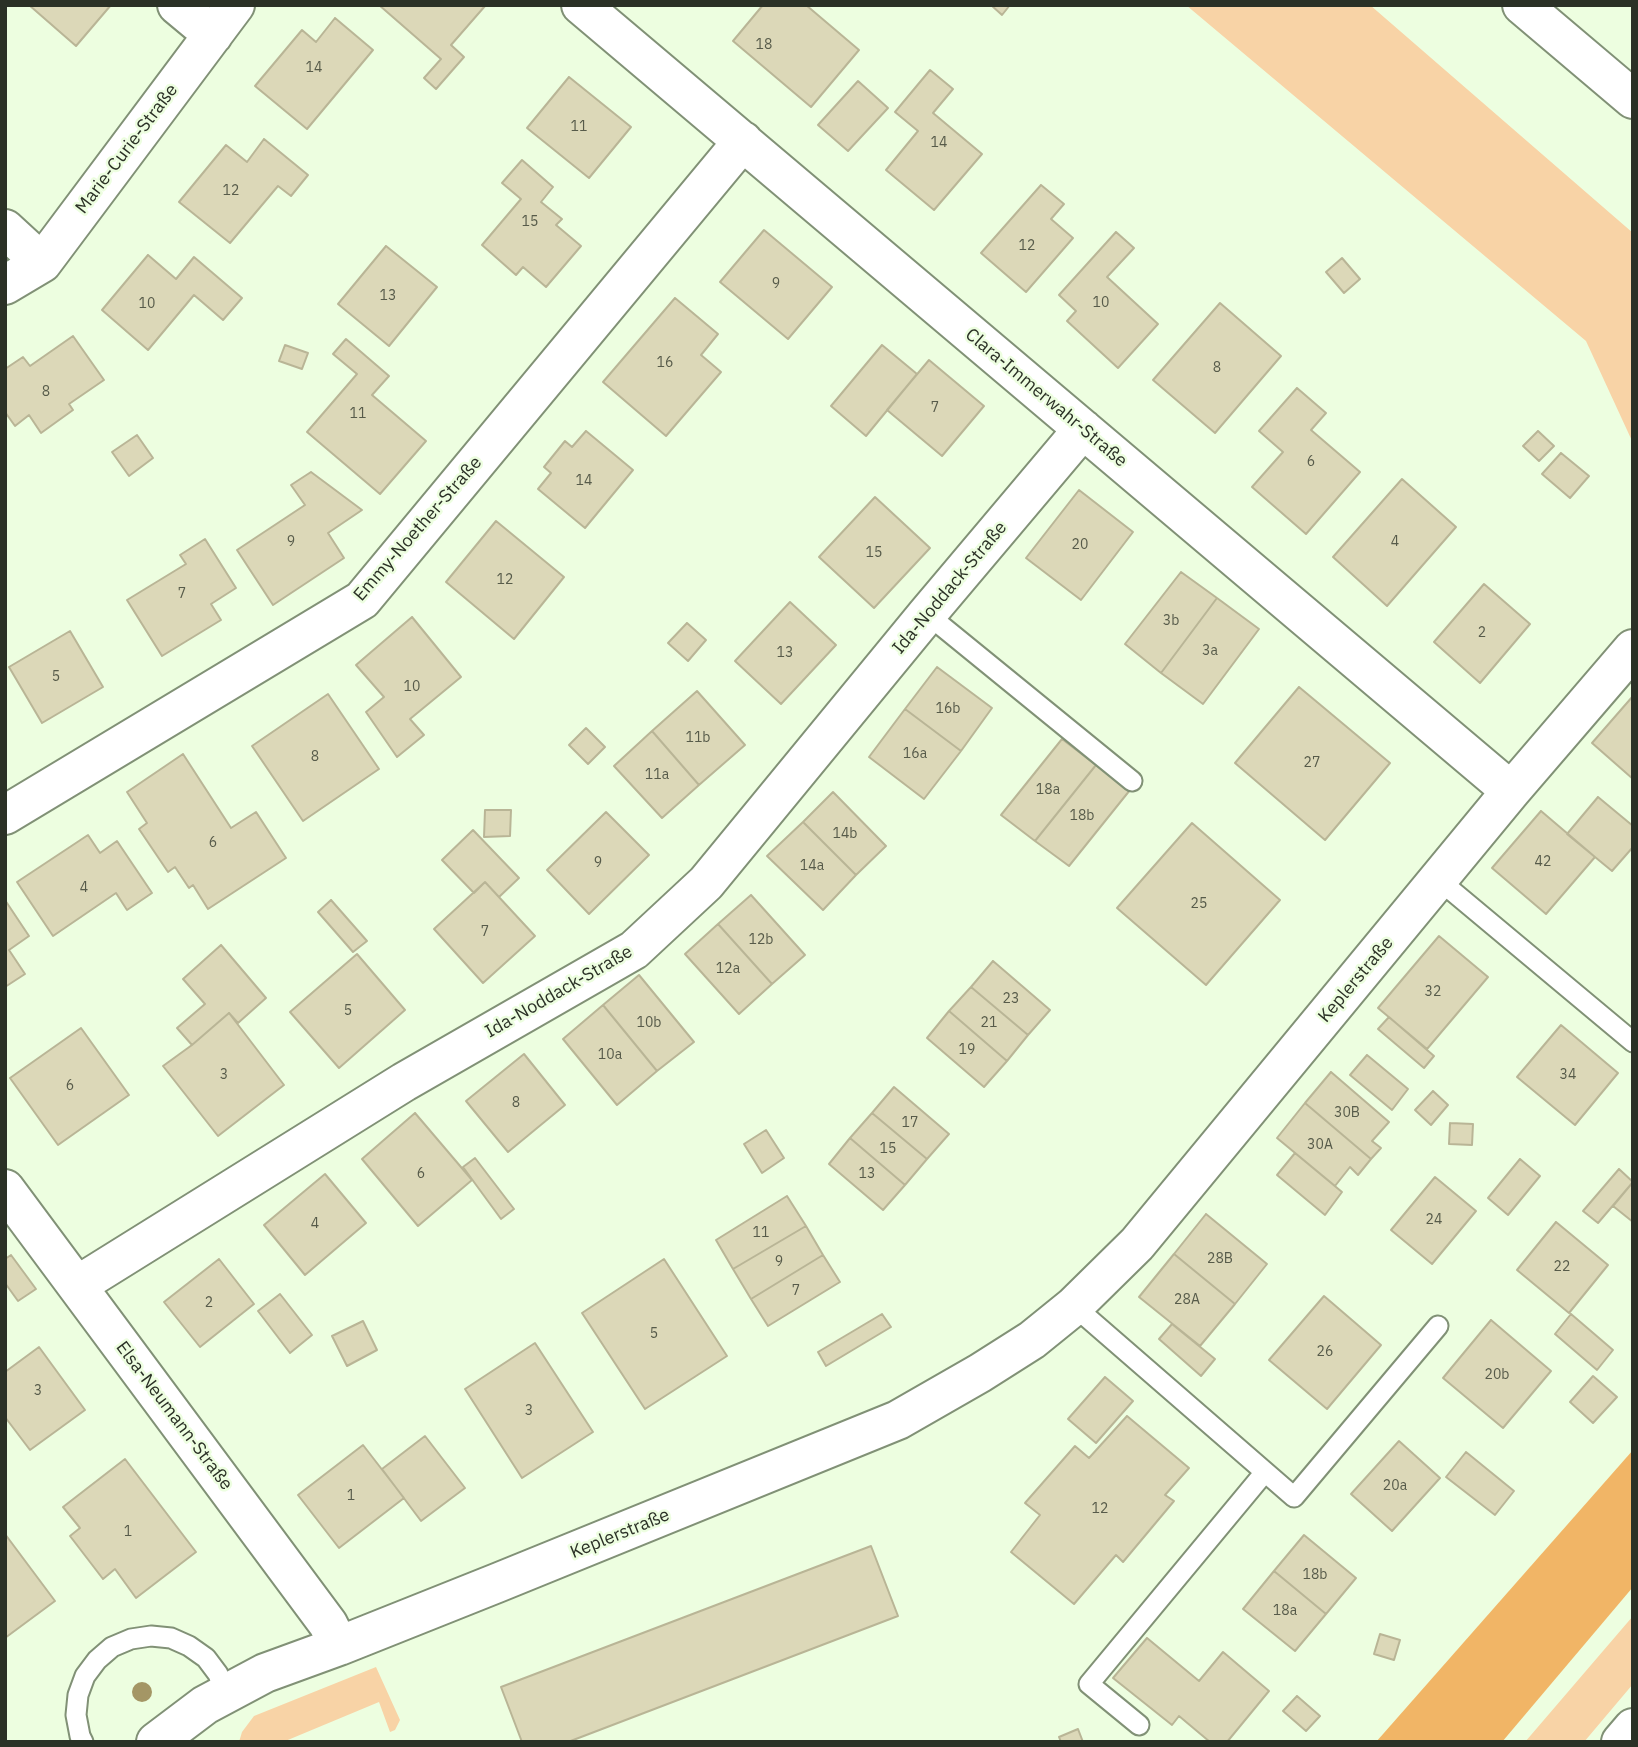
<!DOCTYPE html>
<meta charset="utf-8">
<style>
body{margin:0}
#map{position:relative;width:1638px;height:1747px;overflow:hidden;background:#edfee0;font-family:"IBM Plex Sans",sans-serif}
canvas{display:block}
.frame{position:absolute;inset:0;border:7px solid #2b3126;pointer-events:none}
</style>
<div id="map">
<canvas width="1638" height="1747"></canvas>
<div class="frame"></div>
</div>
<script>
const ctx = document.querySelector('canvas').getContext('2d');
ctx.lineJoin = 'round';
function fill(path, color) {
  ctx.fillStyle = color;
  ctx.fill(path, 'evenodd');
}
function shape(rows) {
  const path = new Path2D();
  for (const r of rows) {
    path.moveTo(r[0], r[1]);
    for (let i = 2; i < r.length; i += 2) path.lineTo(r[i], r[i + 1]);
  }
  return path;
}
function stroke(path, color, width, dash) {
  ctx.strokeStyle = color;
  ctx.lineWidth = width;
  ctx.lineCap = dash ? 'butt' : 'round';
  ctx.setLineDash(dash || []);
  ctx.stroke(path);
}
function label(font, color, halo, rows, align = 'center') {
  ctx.font = font + ' "IBM Plex Sans",sans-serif';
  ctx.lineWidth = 5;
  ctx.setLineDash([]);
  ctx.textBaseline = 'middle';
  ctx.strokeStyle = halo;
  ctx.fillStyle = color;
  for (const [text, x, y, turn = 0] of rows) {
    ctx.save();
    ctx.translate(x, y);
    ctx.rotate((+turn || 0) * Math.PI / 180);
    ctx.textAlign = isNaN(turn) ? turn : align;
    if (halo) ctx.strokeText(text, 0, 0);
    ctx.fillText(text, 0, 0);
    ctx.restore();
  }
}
fill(shape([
 [1186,5,1370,5,1633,233,1633,443,1586,341],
 [1633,1616,1633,1684,1584,1742,1525,1742],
 [376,1667,400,1720,395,1730,390,1732,379,1702,283,1742,239,1742,242,1732,254,1716]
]), '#f8d3a6');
fill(shape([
 [1633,1450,1633,1587,1502,1742,1376,1742]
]), '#f1b566');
const building = shape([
 [29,5,111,5,76,46,29,5],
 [379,5,485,5,485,6,451,45,464,57,436,89,424,78,441,59,379,5],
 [763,5,806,5,859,50,811,107,733,41,763,5],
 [991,5,1010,5,1002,15,991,5],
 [335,18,373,50,307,129,255,86,302,30,316,42,335,18],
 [930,70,953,89,933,113,982,154,934,210,886,170,918,131,895,112,930,70],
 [569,77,631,127,589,178,527,128,569,77],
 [858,81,888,108,848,151,818,125,858,81],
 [264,139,308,175,291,196,278,186,230,243,179,202,226,145,247,162,264,139],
 [522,160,553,187,541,202,562,219,556,225,581,246,546,287,523,267,516,275,482,245,521,199,502,183,522,160],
 [1041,185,1064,204,1051,219,1073,238,1026,292,981,253,1041,185],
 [764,230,832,287,788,339,720,282,764,230],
 [1116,232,1134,248,1107,277,1158,324,1118,368,1067,321,1076,311,1059,295,1116,232],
 [386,246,437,287,389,346,338,304,386,246],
 [148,255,176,279,194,257,242,298,223,320,194,295,148,350,102,310,148,255],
 [1342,258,1360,279,1344,293,1326,272,1342,258],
 [675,298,718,334,701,355,721,372,666,436,603,382,675,298],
 [1220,303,1281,356,1215,433,1153,380,1220,303],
 [73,336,104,380,69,404,73,410,41,433,29,415,15,426,5,412,5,369,23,357,30,366,73,336],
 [346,339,389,376,372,395,426,441,380,494,307,432,357,374,333,354,346,339],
 [285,345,308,353,302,369,279,361,285,345],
 [882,345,917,374,866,436,831,406,882,345],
 [929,360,984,406,942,456,887,410,929,360],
 [1297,388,1326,413,1311,430,1360,472,1306,534,1252,487,1283,452,1259,431,1297,388],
 [586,431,633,470,585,528,538,489,551,473,544,467,565,441,572,447,586,431],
 [1538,431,1554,446,1539,461,1523,446,1538,431],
 [137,435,153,458,129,476,112,452,137,435],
 [1561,453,1589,476,1570,498,1542,474,1561,453],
 [311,472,362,510,328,533,344,558,273,605,237,550,305,505,291,485,311,472],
 [1402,479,1456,527,1387,606,1333,557,1402,479],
 [1079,490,1133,532,1081,600,1026,558,1079,490],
 [875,497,930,548,874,608,819,557,875,497],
 [496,521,564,577,514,639,446,582,496,521],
 [205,539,236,588,211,604,221,620,162,656,127,600,186,564,180,555,205,539],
 [1181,572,1217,598,1161,673,1125,644,1181,572],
 [1484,584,1530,624,1480,683,1434,642,1484,584],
 [1217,598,1259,629,1203,704,1161,673,1217,598],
 [790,602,836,645,781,704,735,661,790,602],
 [412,617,461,677,410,719,424,735,397,757,366,712,384,697,356,665,412,617],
 [687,623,706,640,688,661,668,643,687,623],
 [70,631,103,687,42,723,9,667,70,631],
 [937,667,992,708,961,751,905,709,937,667],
 [1299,687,1390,763,1325,840,1235,763,1299,687],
 [697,691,745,745,699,785,652,731,697,691],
 [328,694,379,769,303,821,252,746,328,694],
 [1633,696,1633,779,1592,743,1633,696],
 [905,709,961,751,924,799,869,757,905,709],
 [586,728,605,747,588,764,569,745,586,728],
 [652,731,699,785,662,818,614,766,652,731],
 [1062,739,1096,765,1035,841,1001,815,1062,739],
 [183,754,231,828,256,812,286,858,208,909,193,885,189,888,175,867,168,872,139,829,147,823,127,792,183,754],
 [1096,765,1130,790,1069,866,1035,841,1096,765],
 [833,792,886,846,856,875,803,822,833,792],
 [1598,797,1633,826,1633,847,1612,871,1567,834,1598,797],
 [485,810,511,810,510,836,484,837,485,810],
 [1541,811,1595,857,1546,914,1492,868,1541,811],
 [606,812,649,855,589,914,547,870,606,812],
 [803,822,856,875,823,910,767,856,803,822],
 [1192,823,1280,900,1206,985,1117,908,1192,823],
 [473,830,519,878,499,897,485,882,474,893,442,860,473,830],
 [88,835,100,853,117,841,152,893,127,910,116,893,53,936,17,882,88,835],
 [485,882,535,936,483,983,434,929,485,882],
 [751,895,805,955,772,984,718,924,751,895],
 [5,900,29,936,9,950,25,974,5,987,5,900],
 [331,900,367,941,353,952,318,912,331,900],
 [718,924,772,984,739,1014,685,954,718,924],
 [1439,936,1488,977,1427,1049,1378,1008,1439,936],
 [221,945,266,998,238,1023,229,1013,192,1045,177,1028,205,1004,183,979,221,945],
 [357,954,405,1010,339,1068,290,1012,357,954],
 [993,961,1050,1010,1028,1035,971,987,993,961],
 [639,975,694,1042,657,1071,603,1005,639,975],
 [971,987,1028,1035,1007,1061,949,1011,971,987],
 [603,1005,657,1071,617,1105,563,1039,603,1005],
 [949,1011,1007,1061,984,1087,927,1038,949,1011],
 [229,1013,284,1085,218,1136,163,1066,192,1045,229,1013],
 [1389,1017,1434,1056,1424,1068,1378,1029,1389,1017],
 [1561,1025,1618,1073,1575,1125,1517,1077,1561,1025],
 [81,1028,129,1095,58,1145,10,1078,81,1028],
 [524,1054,565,1105,508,1152,466,1101,524,1054],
 [1367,1055,1408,1089,1392,1110,1350,1075,1367,1055],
 [1331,1072,1389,1122,1372,1141,1381,1148,1371,1159,1305,1103,1331,1072],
 [894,1087,949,1134,927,1159,872,1113,894,1087],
 [1433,1091,1448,1105,1431,1125,1415,1110,1433,1091],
 [1305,1103,1371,1159,1358,1175,1350,1167,1335,1186,1277,1138,1305,1103],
 [415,1113,472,1180,418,1226,362,1159,415,1113],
 [872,1113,927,1159,905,1185,850,1138,872,1113],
 [1450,1123,1473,1124,1472,1145,1449,1144,1450,1123],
 [766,1130,784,1158,762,1173,744,1144,766,1130],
 [850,1138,905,1185,883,1210,829,1164,850,1138],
 [1295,1153,1342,1192,1325,1215,1277,1175,1295,1153],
 [475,1158,514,1209,501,1219,463,1167,475,1158],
 [1520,1159,1540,1176,1508,1215,1488,1198,1520,1159],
 [1619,1169,1633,1182,1598,1223,1583,1211,1619,1169],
 [325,1174,366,1223,305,1275,264,1225,325,1174],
 [1435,1177,1476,1211,1432,1264,1391,1230,1435,1177],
 [1633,1182,1633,1222,1613,1206,1633,1182],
 [787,1196,806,1226,733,1269,716,1240,787,1196],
 [1206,1214,1267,1264,1235,1304,1174,1254,1206,1214],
 [1556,1222,1608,1265,1569,1313,1517,1270,1556,1222],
 [806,1226,823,1255,751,1299,733,1269,806,1226],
 [1174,1254,1235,1304,1200,1346,1139,1297,1174,1254],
 [11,1255,36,1289,18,1301,5,1283,5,1259,11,1255],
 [823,1255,840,1282,768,1326,751,1299,823,1255],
 [219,1259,254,1304,200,1347,164,1302,219,1259],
 [664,1259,727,1356,645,1409,582,1313,664,1259],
 [280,1294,312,1335,290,1353,258,1311,280,1294],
 [1324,1296,1381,1345,1327,1409,1269,1360,1324,1296],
 [882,1314,891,1327,826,1366,818,1352,882,1314],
 [1571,1314,1613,1350,1597,1370,1555,1334,1571,1314],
 [1491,1320,1551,1371,1503,1428,1443,1378,1491,1320],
 [363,1321,377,1350,347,1366,332,1336,363,1321],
 [1172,1324,1215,1359,1201,1376,1159,1339,1172,1324],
 [535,1343,593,1432,522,1478,465,1389,535,1343],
 [39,1347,85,1410,30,1450,5,1417,5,1372,39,1347],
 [1593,1376,1617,1397,1593,1423,1570,1402,1593,1376],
 [1105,1377,1133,1401,1096,1443,1068,1419,1105,1377],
 [1127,1416,1189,1468,1165,1495,1174,1501,1123,1562,1116,1555,1074,1604,1011,1552,1040,1515,1025,1503,1075,1446,1089,1458,1127,1416],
 [425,1436,465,1488,421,1521,382,1469,425,1436],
 [1399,1441,1440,1478,1392,1531,1351,1494,1399,1441],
 [363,1445,404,1498,339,1548,298,1495,363,1445],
 [1466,1452,1514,1491,1495,1515,1446,1477,1466,1452],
 [125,1459,196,1552,136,1598,115,1569,103,1579,70,1536,80,1528,63,1507,125,1459],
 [5,1534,55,1601,5,1638,5,1534],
 [1304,1535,1356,1578,1326,1614,1274,1571,1304,1535],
 [871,1546,898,1616,568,1742,522,1742,501,1687,871,1546],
 [1274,1571,1326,1614,1295,1651,1243,1609,1274,1571],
 [1380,1634,1400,1640,1394,1660,1374,1654,1380,1634],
 [1147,1638,1199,1681,1223,1652,1269,1691,1227,1742,1210,1742,1179,1716,1172,1725,1113,1678,1147,1638],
 [1297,1696,1320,1716,1306,1731,1283,1711,1297,1696],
 [1078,1729,1083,1742,1061,1742,1059,1737,1078,1729]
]);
fill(building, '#dcd8b8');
stroke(building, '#b9b596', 2);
const service = shape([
 [927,614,1132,781],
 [1439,880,1633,1042],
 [1074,1306,1294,1497,1438,1326],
 [1139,1725,1089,1684,1265,1472],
 [83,1742,80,1736,76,1715,78,1695,85,1676,97,1660,112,1647,131,1639,151,1636,171,1638,189,1646,206,1658,218,1674,225,1693]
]);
const minor = shape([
 [177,5,213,35],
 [581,5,1511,791],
 [5,229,42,263],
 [5,285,42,263,235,5],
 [5,815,362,600,743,141],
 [5,1189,328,1624,339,1646],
 [78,1285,404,1082,634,950,706,883,927,614,1083,429],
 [156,1742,205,1705,265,1673,339,1646,497,1583,898,1420,980,1373,1032,1340,1074,1306,1137,1244,1511,791,1633,649]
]);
const secondary = shape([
 [1621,1742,1633,1728]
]);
const motorway = shape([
 [1522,5,1633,99]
]);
stroke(service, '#819176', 23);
stroke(minor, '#819176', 42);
stroke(secondary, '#819176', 42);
stroke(motorway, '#819176', 42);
stroke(service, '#fff', 19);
stroke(minor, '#fff', 38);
stroke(secondary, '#fff', 38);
stroke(motorway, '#fff', 38);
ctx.fillStyle = '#a49665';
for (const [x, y] of [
 [142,1692]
]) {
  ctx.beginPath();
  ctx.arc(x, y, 10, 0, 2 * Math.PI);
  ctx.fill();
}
label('14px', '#575b4a', null, [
 ["18",764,45],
 ["14",314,68],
 ["11",579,127],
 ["14",939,143],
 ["12",231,191],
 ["15",530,222],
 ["12",1027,246],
 ["9",776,284],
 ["13",388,296],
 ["10",1101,303],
 ["10",147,304],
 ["16",665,363],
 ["8",1217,368],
 ["8",46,392],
 ["7",935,408],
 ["11",358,414],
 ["6",1311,462],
 ["14",584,481],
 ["9",291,542],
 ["4",1395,542],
 ["20",1080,545],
 ["15",874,553],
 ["12",505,580],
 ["7",182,594],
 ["3b",1171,621],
 ["2",1482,633],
 ["3a",1210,651],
 ["13",785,653],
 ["5",56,677],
 ["10",412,687],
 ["16b",948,709],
 ["11b",698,738],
 ["16a",915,754],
 ["8",315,757],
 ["27",1312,763],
 ["11a",657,775],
 ["18a",1048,790],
 ["18b",1082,816],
 ["14b",845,834],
 ["6",213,843],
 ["42",1543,862],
 ["9",598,863],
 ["14a",812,866],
 ["4",84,888],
 ["25",1199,904],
 ["7",485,932],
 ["12b",761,940],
 ["12a",728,969],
 ["32",1433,992],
 ["23",1011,999],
 ["5",348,1011],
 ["10b",649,1023],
 ["21",989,1023],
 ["19",967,1050],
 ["10a",610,1055],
 ["3",224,1075],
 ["34",1568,1075],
 ["6",70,1086],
 ["8",516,1103],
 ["30B",1347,1113],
 ["17",910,1123],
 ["30A",1320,1145],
 ["15",888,1149],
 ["6",421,1174],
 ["13",867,1174],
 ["24",1434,1220],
 ["4",315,1224],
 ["11",761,1233],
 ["28B",1220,1259],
 ["9",779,1262],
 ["22",1562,1267],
 ["7",796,1291],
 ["28A",1187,1300],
 ["2",209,1303],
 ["5",654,1334],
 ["26",1325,1352],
 ["20b",1497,1375],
 ["3",38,1391],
 ["3",529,1411],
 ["20a",1395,1486],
 ["1",351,1496],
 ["12",1100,1509],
 ["1",128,1532],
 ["18b",1315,1575],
 ["18a",1285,1611]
]);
label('18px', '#2b3126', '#edfee0', [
 ["Marie-Curie-Straße",127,149,-53],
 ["Clara-Immerwahr-Straße",1046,398,40],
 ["Emmy-Noether-Straße",418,529,-49],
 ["Ida-Noddack-Straße",950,588,-50],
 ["Keplerstraße",1356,980,-50],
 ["Ida-Noddack-Straße",559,992,-30],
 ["Elsa-Neumann-Straße",174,1416,53],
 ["Keplerstraße",620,1534,-22]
]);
</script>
